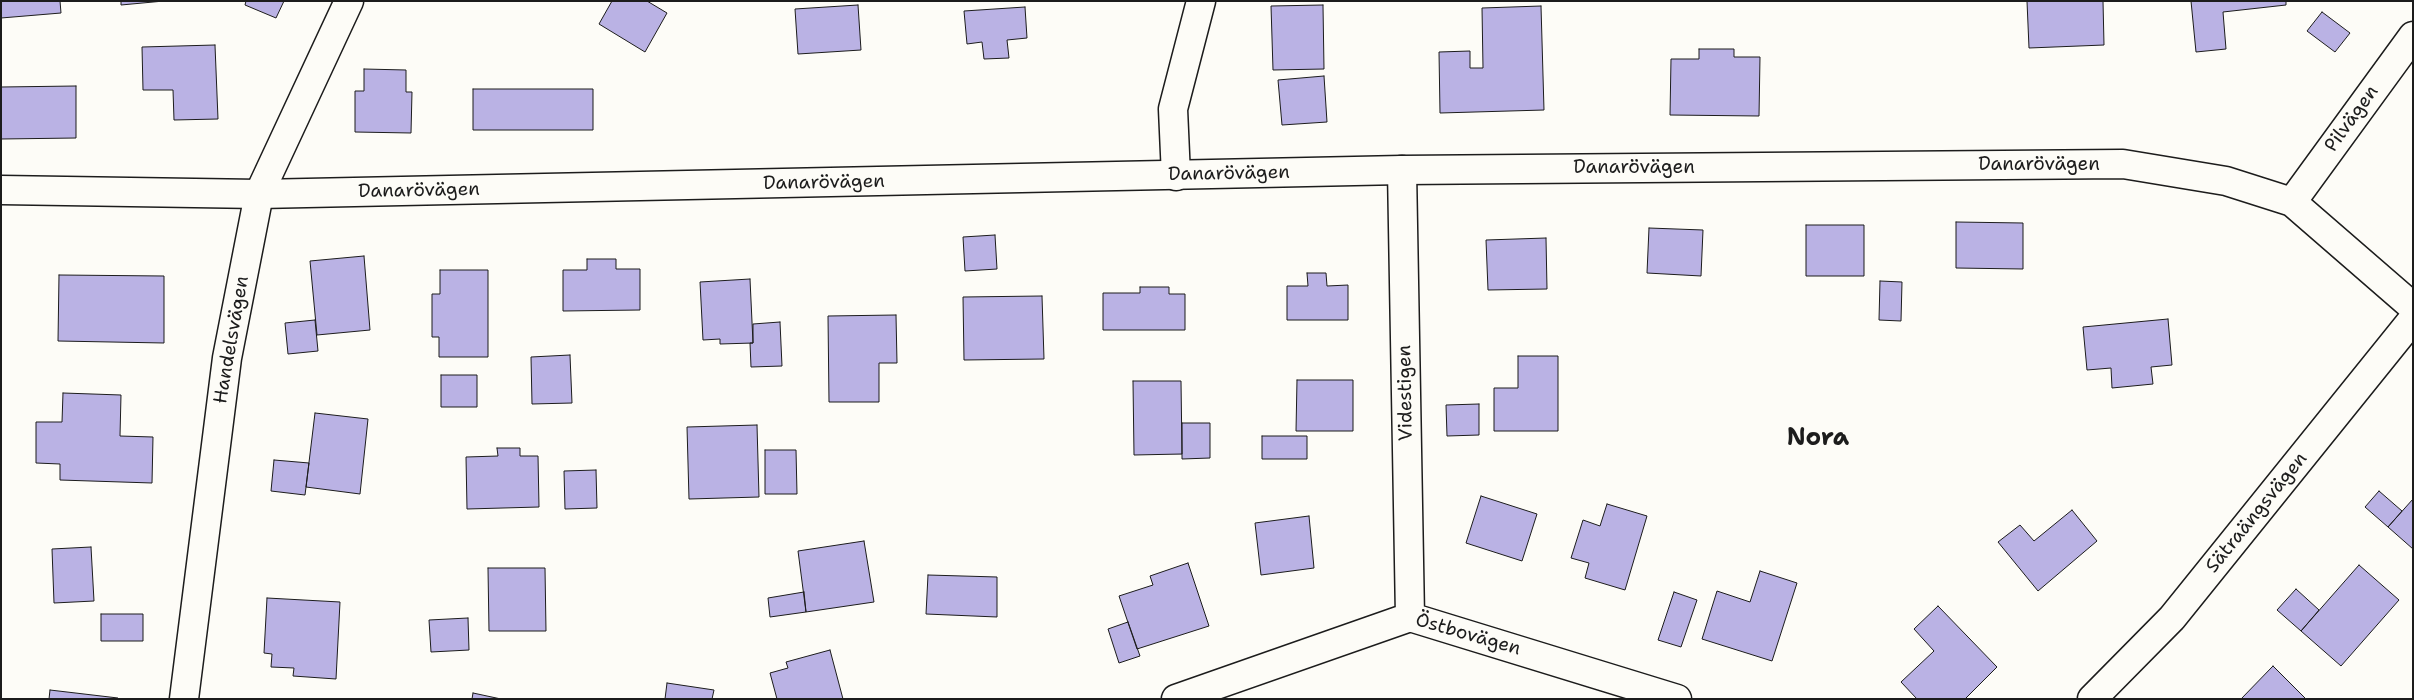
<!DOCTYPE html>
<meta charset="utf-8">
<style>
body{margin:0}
#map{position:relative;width:2414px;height:700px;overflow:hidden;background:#fdfcf7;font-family:"Shantell Sans",sans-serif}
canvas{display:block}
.frame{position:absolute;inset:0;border:2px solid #1c1c1c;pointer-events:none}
</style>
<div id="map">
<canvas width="2414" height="700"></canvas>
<div class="frame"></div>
</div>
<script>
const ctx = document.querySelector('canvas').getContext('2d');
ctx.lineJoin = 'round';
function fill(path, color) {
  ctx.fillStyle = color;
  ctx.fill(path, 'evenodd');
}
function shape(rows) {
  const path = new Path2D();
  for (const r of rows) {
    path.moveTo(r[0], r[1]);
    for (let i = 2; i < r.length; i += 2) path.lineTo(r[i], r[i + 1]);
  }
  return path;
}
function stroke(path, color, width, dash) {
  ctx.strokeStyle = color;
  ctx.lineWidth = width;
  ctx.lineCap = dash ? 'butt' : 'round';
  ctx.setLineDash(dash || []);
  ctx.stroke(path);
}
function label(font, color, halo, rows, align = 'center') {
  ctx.font = font + ' "Shantell Sans",sans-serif';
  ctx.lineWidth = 4;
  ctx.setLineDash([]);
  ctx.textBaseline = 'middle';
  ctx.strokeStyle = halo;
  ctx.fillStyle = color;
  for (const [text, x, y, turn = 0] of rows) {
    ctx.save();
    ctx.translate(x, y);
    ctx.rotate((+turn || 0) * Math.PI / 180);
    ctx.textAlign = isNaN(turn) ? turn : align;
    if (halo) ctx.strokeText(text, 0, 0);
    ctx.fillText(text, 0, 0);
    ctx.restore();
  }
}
const building = shape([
 [1,1,60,1,61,13,1,18,1,1],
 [121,1,164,1,121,5,121,1],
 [246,1,284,1,276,18,245,5,246,1],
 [612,1,647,1,667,13,645,52,599,24,612,1],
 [2027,1,2103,1,2104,45,2029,48,2027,1],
 [2191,1,2286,1,2286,5,2223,12,2226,49,2196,52,2191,1],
 [858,5,861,50,798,54,795,9,858,5],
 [1323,5,1324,69,1273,70,1271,6,1323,5],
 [1541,6,1544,110,1440,113,1439,52,1470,51,1470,68,1483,68,1482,8,1541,6],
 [1025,7,1027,38,1007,40,1009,58,984,59,982,42,967,44,964,11,1025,7],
 [2322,12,2350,33,2335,52,2307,31,2322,12],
 [215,45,218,119,174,120,173,90,143,90,142,47,215,45],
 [1699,49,1734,49,1734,57,1760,57,1759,116,1670,115,1671,59,1699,59,1699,49],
 [364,69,406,70,406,92,412,92,411,133,355,132,355,91,364,91,364,69],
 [1324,76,1327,122,1282,125,1278,80,1324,76],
 [76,86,76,138,1,139,1,87,76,86],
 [473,89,593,89,593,130,473,130,473,89],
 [1956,222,2023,223,2023,269,1956,268,1956,222],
 [1806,225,1864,225,1864,276,1806,276,1806,225],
 [1649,228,1703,230,1701,276,1647,273,1649,228],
 [995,235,997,269,965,271,963,237,995,235],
 [1546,238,1547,289,1488,290,1486,240,1546,238],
 [364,256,370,330,317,335,310,261,364,256],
 [587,259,616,259,616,269,640,269,640,310,563,311,563,270,587,270,587,259],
 [440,270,488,270,488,357,439,357,439,337,432,337,432,294,440,294,440,270],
 [1307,273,1326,273,1327,286,1348,285,1348,320,1287,320,1287,286,1308,286,1307,273],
 [59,275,164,276,164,343,58,341,59,275],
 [750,279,753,343,720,344,720,339,703,340,700,282,750,279],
 [1880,281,1902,282,1901,321,1879,320,1880,281],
 [1140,287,1169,287,1169,294,1185,294,1185,330,1103,330,1103,293,1140,293,1140,287],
 [1042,296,1044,359,964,360,963,297,1042,296],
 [896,315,897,363,879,363,879,402,829,402,828,316,896,315],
 [2168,319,2172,365,2151,367,2153,384,2112,388,2111,368,2087,370,2083,327,2168,319],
 [315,320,318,351,288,354,285,323,315,320],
 [780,322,782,366,751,367,750,343,753,343,753,324,780,322],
 [570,355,572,403,532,404,531,357,570,355],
 [1518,356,1558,356,1558,431,1494,431,1494,388,1518,388,1518,356],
 [441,375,477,375,477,407,441,407,441,375],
 [1297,380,1353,380,1353,431,1296,431,1297,380],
 [1133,381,1181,381,1182,454,1134,455,1133,381],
 [63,393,121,395,120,436,153,437,152,483,60,480,60,464,36,463,36,422,62,422,63,393],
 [1479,404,1479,435,1447,436,1446,405,1479,404],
 [315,413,368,419,360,494,306,487,315,413],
 [1182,423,1210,423,1210,458,1182,459,1182,423],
 [757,425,759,497,689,499,687,427,757,425],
 [1262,436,1307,436,1307,459,1262,459,1262,436],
 [497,448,520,448,520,456,538,456,539,507,467,509,466,457,498,456,497,448],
 [765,450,796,450,797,494,765,494,765,450],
 [274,460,309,463,305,495,271,491,274,460],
 [596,470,597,508,565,509,564,471,596,470],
 [2379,491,2402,511,2388,527,2365,507,2379,491],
 [1481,496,1537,514,1522,561,1466,543,1481,496],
 [2413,499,2413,549,2388,527,2413,499],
 [1607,504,1647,516,1625,590,1585,578,1589,563,1571,558,1583,520,1600,526,1607,504],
 [2072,510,2097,541,2038,591,1998,542,2020,525,2034,541,2072,510],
 [1309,516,1314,568,1261,575,1255,523,1309,516],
 [864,541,874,602,806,612,798,551,864,541],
 [91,547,94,601,54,603,52,549,91,547],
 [1188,563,1209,626,1137,649,1119,596,1153,585,1150,576,1188,563],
 [2359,565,2399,600,2341,666,2301,631,2359,565],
 [488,568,545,568,546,631,489,631,488,568],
 [1760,571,1797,583,1772,661,1702,639,1717,591,1750,602,1760,571],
 [928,575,997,577,997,617,926,614,928,575],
 [2296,589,2319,610,2301,631,2277,610,2296,589],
 [804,592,806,612,770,617,768,598,804,592],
 [1674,592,1697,600,1681,647,1658,640,1674,592],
 [267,598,340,602,336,679,293,676,294,668,271,667,272,654,264,653,267,598],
 [1938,606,1997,667,1965,699,1917,699,1901,682,1934,651,1914,629,1938,606],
 [101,614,143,614,143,641,101,641,101,614],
 [468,618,469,650,431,652,429,620,468,618],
 [1128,622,1140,656,1119,663,1108,629,1128,622],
 [830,650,843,699,777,699,770,673,788,668,786,662,830,650],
 [2273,666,2306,699,2241,699,2273,666],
 [667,683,714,690,712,699,665,699,667,683],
 [50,690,118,698,118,699,49,699,50,690],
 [473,693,501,699,472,699,473,693]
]);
fill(building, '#bab2e4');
stroke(building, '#1c1c1c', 1);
const minor = shape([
 [1402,170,1410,617],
 [1176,176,1173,109,1201,1],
 [2292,202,2413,36],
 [184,699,227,358,259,194,349,1],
 [1176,699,1410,617,1677,699],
 [2092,699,2172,618,2413,319]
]);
const tertiary = shape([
 [1,190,259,194,1402,170,2123,164,2226,181,2292,202,2413,307]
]);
stroke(minor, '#1c1c1c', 31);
stroke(tertiary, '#1c1c1c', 31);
stroke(minor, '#fdfcf7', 28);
stroke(tertiary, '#fdfcf7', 28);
label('19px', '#1c1c1c', '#fdfcf7', [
 ["Pilvägen",2352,119,-54],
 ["Danarövägen",2039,165],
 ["Danarövägen",1634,168],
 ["Danarövägen",1229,174,-1],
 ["Danarövägen",824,183,-1],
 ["Danarövägen",419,191,-1],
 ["Handelsvägen",232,340,-80],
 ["Videstigen",1406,393,-91],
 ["Sätraängsvägen",2257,513,-51],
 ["Östbovägen",1468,635,16]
]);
label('bold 24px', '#1c1c1c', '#fdfcf7', [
 ["Nora",1818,439]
]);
</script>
